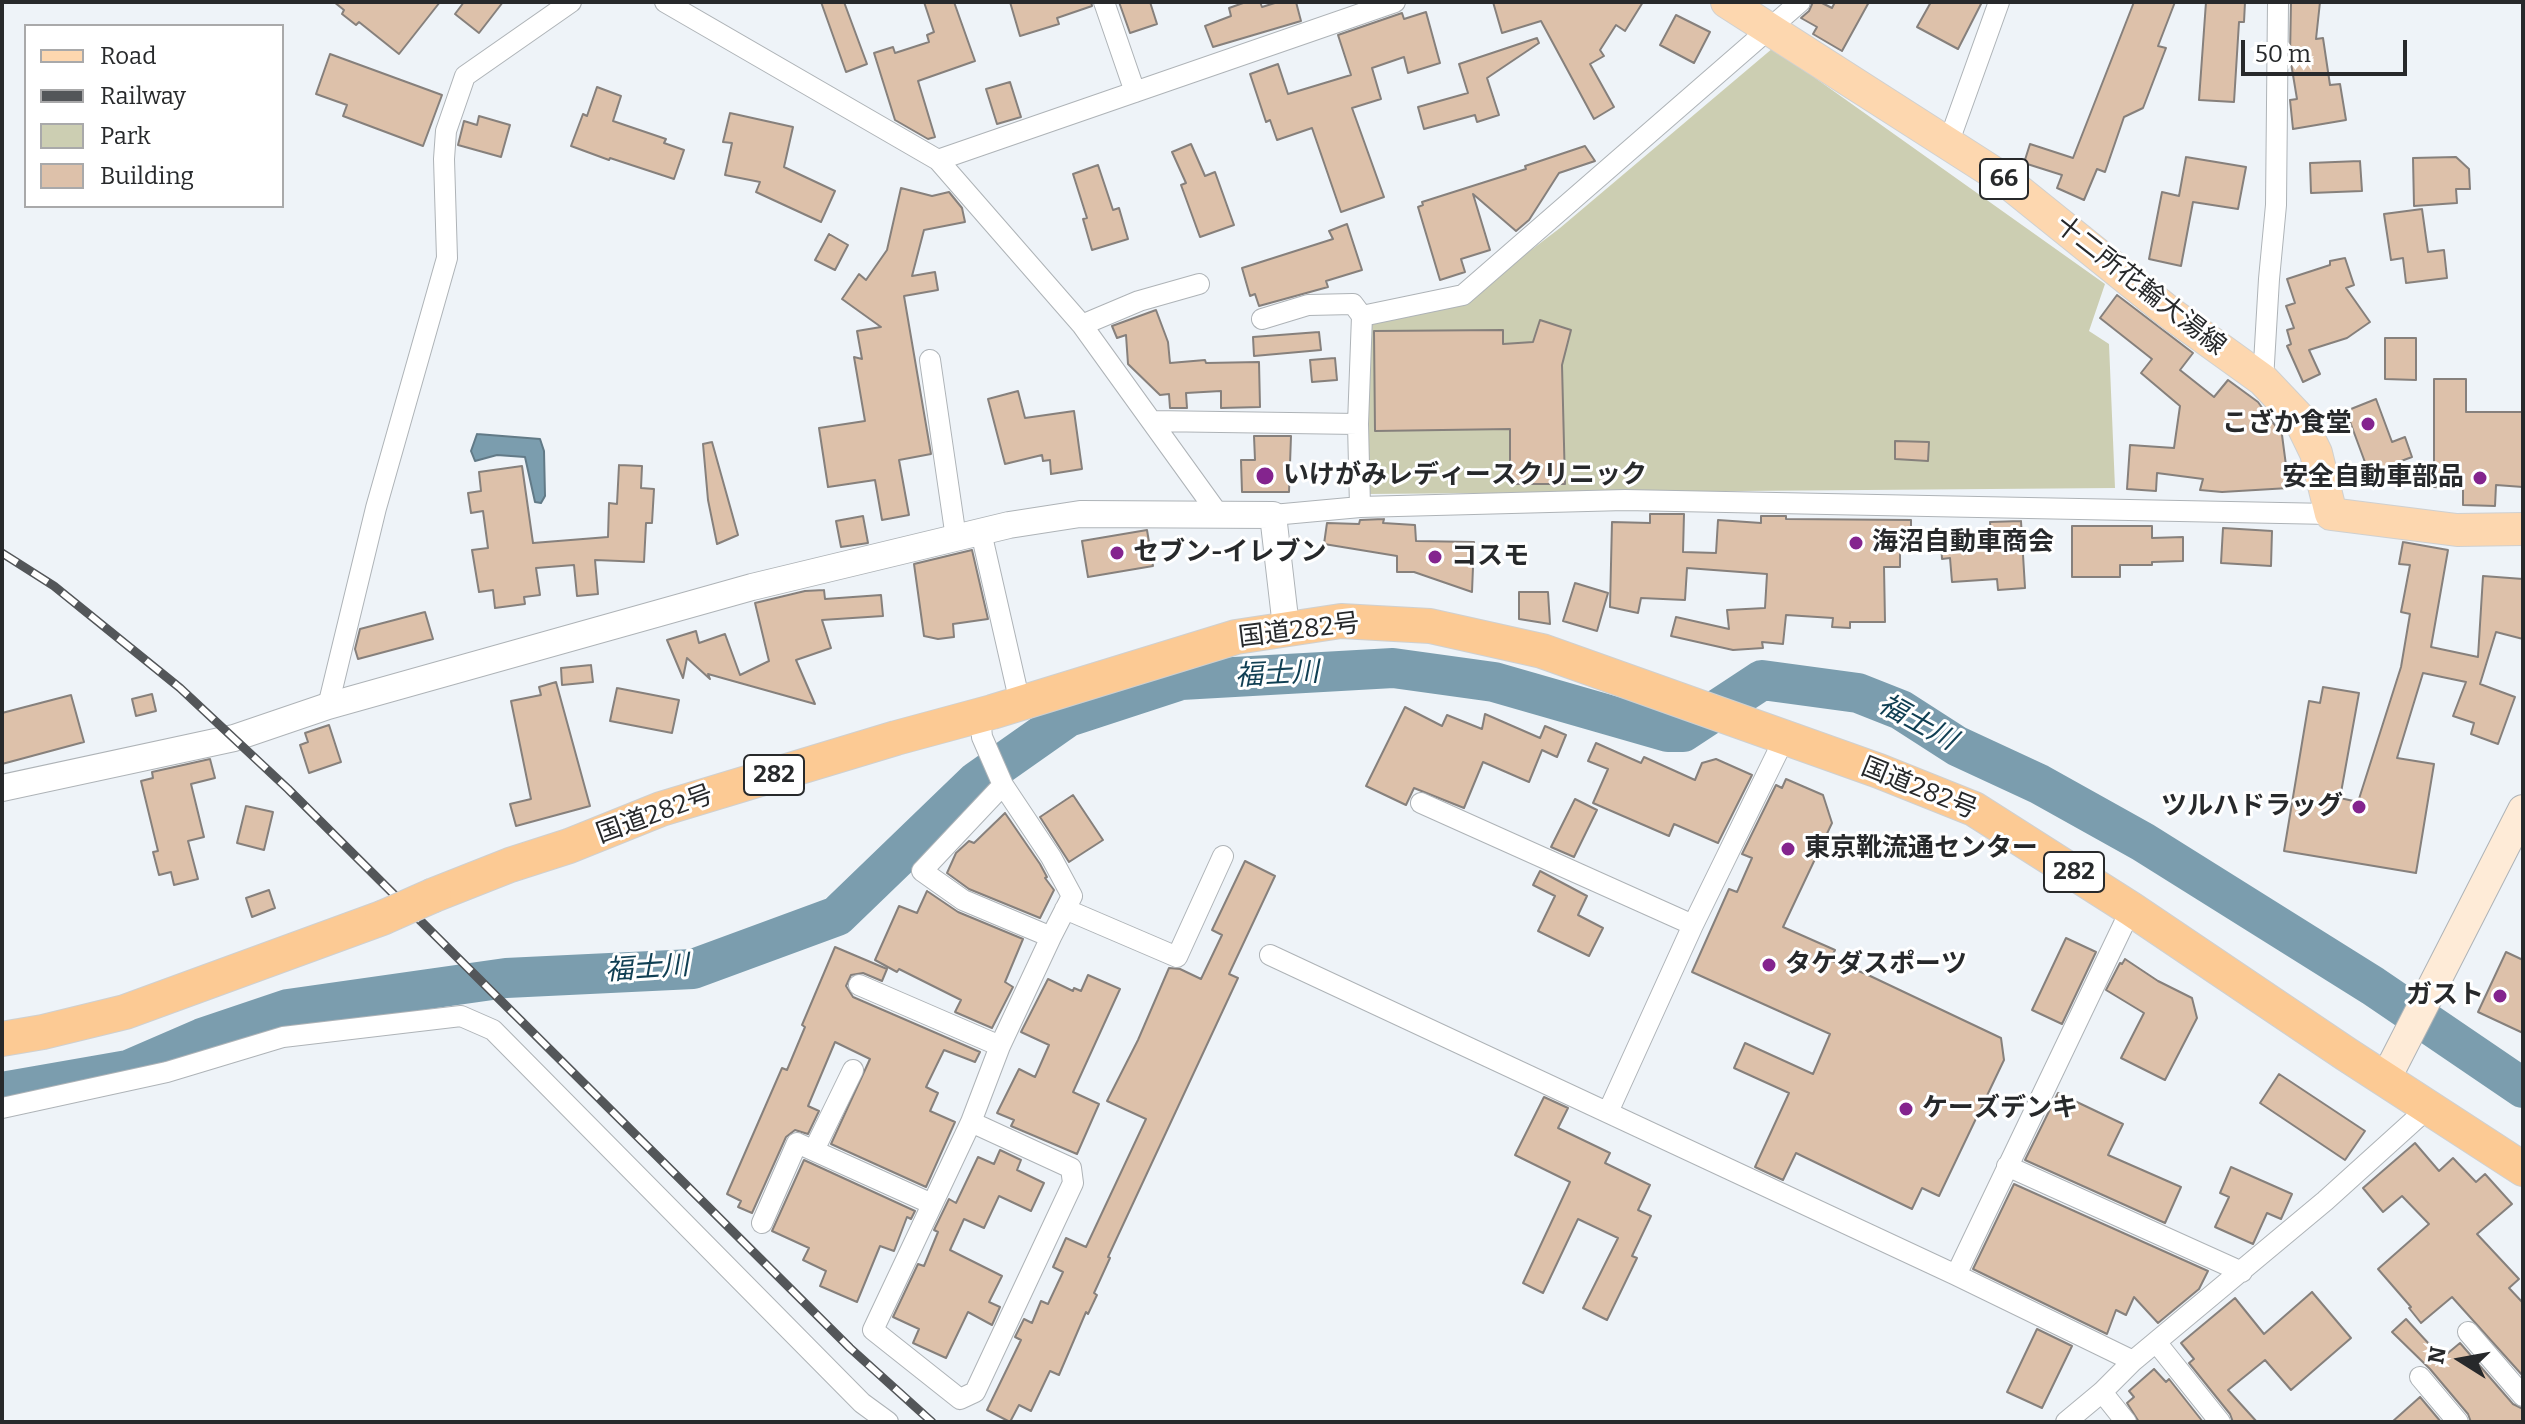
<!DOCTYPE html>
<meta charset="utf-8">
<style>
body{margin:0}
#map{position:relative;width:2525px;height:1424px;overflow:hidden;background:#eef3f8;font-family:Bitter,serif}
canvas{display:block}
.frame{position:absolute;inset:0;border:4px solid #27292b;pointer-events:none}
.legend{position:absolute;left:24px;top:24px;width:260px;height:184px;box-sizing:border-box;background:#fff;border:2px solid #a9a9aa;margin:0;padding:10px 14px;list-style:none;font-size:24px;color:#27292b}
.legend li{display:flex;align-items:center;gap:16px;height:40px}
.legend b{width:40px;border:2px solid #a9a9aa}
.north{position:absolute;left:2421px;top:1320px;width:80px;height:80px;-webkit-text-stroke:6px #fff;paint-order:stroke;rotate:281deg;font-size:22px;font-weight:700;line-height:32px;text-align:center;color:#27292b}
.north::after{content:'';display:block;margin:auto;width:28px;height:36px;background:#27292b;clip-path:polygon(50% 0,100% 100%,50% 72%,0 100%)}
.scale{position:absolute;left:2241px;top:40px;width:166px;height:36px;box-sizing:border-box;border:4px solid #27292b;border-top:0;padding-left:10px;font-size:24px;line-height:28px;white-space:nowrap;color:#27292b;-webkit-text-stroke:6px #fff;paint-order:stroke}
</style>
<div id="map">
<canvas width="2525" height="1424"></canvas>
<div class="frame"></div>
<ul class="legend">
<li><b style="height:10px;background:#fdd7af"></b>Road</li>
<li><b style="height:10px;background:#535659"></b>Railway</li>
<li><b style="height:22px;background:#ccceb2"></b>Park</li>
<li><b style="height:22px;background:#ddc1aa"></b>Building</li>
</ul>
<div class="north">N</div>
<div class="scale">50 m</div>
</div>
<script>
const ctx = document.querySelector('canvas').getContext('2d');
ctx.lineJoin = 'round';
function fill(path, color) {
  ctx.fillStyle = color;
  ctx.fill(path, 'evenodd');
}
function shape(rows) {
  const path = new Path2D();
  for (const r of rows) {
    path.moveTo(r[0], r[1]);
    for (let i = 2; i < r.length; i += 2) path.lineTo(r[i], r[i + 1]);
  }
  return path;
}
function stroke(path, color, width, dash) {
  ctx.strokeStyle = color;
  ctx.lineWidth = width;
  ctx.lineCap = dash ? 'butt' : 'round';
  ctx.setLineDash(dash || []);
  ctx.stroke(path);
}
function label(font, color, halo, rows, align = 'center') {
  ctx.font = font + ' Bitter,"Noto Sans JP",serif';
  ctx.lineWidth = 6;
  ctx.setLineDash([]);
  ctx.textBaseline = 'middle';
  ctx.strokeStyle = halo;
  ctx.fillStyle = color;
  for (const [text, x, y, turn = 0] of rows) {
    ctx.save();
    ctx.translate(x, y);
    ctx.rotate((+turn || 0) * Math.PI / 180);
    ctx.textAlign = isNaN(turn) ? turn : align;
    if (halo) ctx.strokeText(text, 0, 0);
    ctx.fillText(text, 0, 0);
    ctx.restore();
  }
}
fill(shape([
 [1773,48,2105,284,2089,331,2109,344,2115,488,1367,494,1366,325,1459,305,1560,228]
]), '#ccceb2');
const water = shape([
 [477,434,540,439,544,451,545,496,541,503,535,502,525,457,497,455,475,461,471,451,477,434]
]);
fill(water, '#7b9dae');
stroke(water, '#627a87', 2);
stroke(shape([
 [2,1092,128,1070,202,1038,288,1009,506,978,693,969,837,916,977,781,1068,717,1181,680,1393,668,1494,682,1668,732,1683,732,1762,680,1858,693,1901,710,1957,746,2039,784,2143,842,2373,986,2523,1088]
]), '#7b9dae', 40);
const building = shape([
 [334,2,440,2,399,54,359,22,356,25,342,14,344,10,334,2],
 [464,2,503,2,479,33,455,14,464,2],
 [821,2,844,2,867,64,846,72,821,2],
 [924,2,954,2,975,61,918,81,935,137,928,139,895,120,874,53,893,47,895,53,929,42,927,35,934,32,924,2],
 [1010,2,1091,2,1092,6,1057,18,1059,24,1020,36,1010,2],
 [1119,2,1150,2,1157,24,1130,33,1119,2],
 [1246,2,1260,2,1262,7,1278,2,1296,2,1301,21,1213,47,1205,26,1231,16,1229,8,1246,2],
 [1493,2,1643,2,1625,31,1616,25,1600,50,1604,56,1590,64,1614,107,1594,119,1541,21,1502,33,1493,2],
 [1813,2,1820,2,1832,8,1835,2,1869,2,1842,51,1813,34,1817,27,1801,18,1809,11,1813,2],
 [1931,2,1982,2,1958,49,1917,27,1931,2],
 [2134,2,2175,2,2158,46,2166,48,2143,108,2124,117,2105,172,2097,169,2084,200,2057,188,2062,175,2024,163,2030,144,2073,158,2134,2],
 [2206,2,2245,2,2244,22,2239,22,2234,102,2199,100,2206,2],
 [2291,2,2320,2,2316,39,2323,38,2330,85,2340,84,2346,120,2293,129,2290,100,2297,99,2290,57,2291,2],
 [1426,12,1440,63,1408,73,1404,57,1372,68,1381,99,1352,108,1384,197,1341,212,1312,128,1277,140,1270,120,1266,122,1250,74,1278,64,1288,94,1351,75,1338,35,1402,13,1404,19,1426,12],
 [1676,15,1710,32,1694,63,1660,45,1676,15],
 [1537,38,1539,43,1487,78,1499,115,1477,122,1475,115,1424,129,1418,107,1468,93,1459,64,1537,38],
 [330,54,442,95,423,146,343,116,347,105,316,94,330,54],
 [1010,82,1021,117,997,124,986,89,1010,82],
 [597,87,621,96,613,121,666,139,664,143,684,150,674,179,610,158,609,160,571,146,583,114,587,116,597,87],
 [730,113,793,127,784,167,835,191,821,222,756,192,760,182,725,175,732,143,723,142,730,113],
 [479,116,510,125,501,157,458,145,464,121,477,125,479,116],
 [1191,144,1205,176,1215,172,1234,225,1200,237,1181,185,1186,183,1172,152,1191,144],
 [1585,146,1595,161,1559,173,1529,220,1516,231,1473,194,1490,250,1461,259,1465,272,1440,280,1418,207,1423,205,1422,202,1526,169,1525,166,1585,146],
 [2186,157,2246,167,2238,209,2193,202,2181,266,2149,259,2162,192,2179,196,2186,157],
 [2456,157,2469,169,2470,189,2456,189,2457,203,2414,206,2413,158,2456,157],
 [2360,161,2362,191,2311,193,2310,163,2360,161],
 [1098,165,1113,210,1119,208,1128,239,1092,250,1083,219,1087,218,1073,174,1098,165],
 [901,188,932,196,949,192,962,208,965,222,924,230,912,276,935,272,938,290,904,296,931,454,899,460,909,515,882,520,875,480,828,487,819,428,865,421,854,357,862,359,857,331,881,327,842,299,859,274,866,280,887,250,901,188],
 [2422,209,2428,252,2444,250,2447,278,2406,283,2403,258,2391,260,2384,214,2422,209],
 [1347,224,1362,270,1326,281,1328,287,1259,306,1255,294,1250,296,1242,268,1333,239,1329,231,1347,224],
 [829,234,848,245,835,270,815,260,829,234],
 [2345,258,2354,285,2346,288,2370,322,2347,338,2309,350,2320,374,2303,382,2287,346,2291,344,2287,330,2294,328,2286,306,2295,303,2287,279,2330,265,2330,261,2345,258],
 [2117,295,2193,353,2180,370,2214,397,2228,380,2258,402,2282,435,2289,488,2222,492,2200,490,2203,479,2157,473,2156,491,2127,489,2130,445,2174,448,2180,406,2141,373,2152,359,2100,318,2117,295],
 [1156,310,1168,342,1170,363,1205,360,1206,363,1259,362,1260,407,1221,408,1221,391,1186,393,1187,408,1170,408,1169,394,1160,395,1128,364,1126,335,1117,338,1112,326,1156,310],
 [1540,320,1571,330,1562,365,1565,484,1510,484,1510,429,1375,431,1374,331,1503,330,1503,344,1533,342,1540,320],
 [1319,332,1321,350,1254,356,1253,337,1319,332],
 [2385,338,2416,338,2416,380,2385,379,2385,338],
 [1335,358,1337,380,1312,382,1310,360,1335,358],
 [2434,379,2466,379,2466,412,2523,412,2523,487,2496,485,2495,506,2463,505,2463,489,2434,487,2434,379],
 [1018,391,1025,418,1074,411,1082,469,1051,474,1050,460,1043,461,1042,455,1005,464,988,399,1018,391],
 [2376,399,2392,442,2405,437,2412,457,2369,473,2346,411,2376,399],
 [1254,436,1291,436,1289,492,1242,492,1241,460,1255,460,1254,436],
 [1895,441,1929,442,1928,461,1895,459,1895,441],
 [712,442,738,535,717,544,708,500,703,444,712,442],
 [619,465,642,466,641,488,654,489,652,523,646,523,644,562,595,560,598,594,577,596,574,565,536,568,540,595,524,597,525,604,495,608,493,590,479,592,472,550,488,548,483,511,471,513,468,493,481,491,479,472,522,466,533,543,608,537,609,503,617,504,619,465],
 [1650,514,1684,514,1683,552,1716,553,1718,520,1761,523,1761,516,1786,516,1786,519,1911,520,1911,540,1900,540,1900,567,1884,567,1885,622,1850,622,1850,628,1832,627,1833,618,1786,615,1783,644,1762,642,1763,648,1733,650,1671,636,1676,617,1729,629,1727,610,1765,608,1767,574,1687,568,1685,600,1641,598,1638,613,1610,607,1612,522,1650,523,1650,514],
 [863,516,868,543,841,547,836,521,863,516],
 [1384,519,1383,523,1415,525,1416,541,1474,542,1472,592,1414,572,1397,572,1397,556,1324,544,1327,523,1359,524,1360,520,1384,519],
 [2021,521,2025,588,1998,590,1997,579,1952,582,1950,558,1942,559,1941,540,1991,537,1990,522,2021,521],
 [2072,526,2152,526,2152,538,2183,537,2183,561,2152,562,2152,565,2120,565,2120,577,2072,577,2072,526],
 [2223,528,2272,531,2271,566,2221,563,2223,528],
 [1147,530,1153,566,1088,577,1082,541,1147,530],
 [2403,542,2448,550,2431,647,2478,657,2483,576,2523,579,2523,639,2496,632,2480,684,2515,697,2498,744,2471,734,2474,723,2453,716,2466,682,2423,673,2397,758,2434,764,2416,873,2284,851,2309,701,2320,703,2323,687,2359,693,2340,798,2358,802,2401,667,2410,614,2401,612,2410,565,2399,564,2403,542],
 [972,550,988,619,953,624,954,637,938,639,924,636,914,564,972,550],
 [1575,583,1608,593,1597,631,1563,621,1575,583],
 [824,590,825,599,881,595,883,616,822,620,831,648,796,660,815,704,708,674,710,679,687,658,683,678,667,640,696,631,699,643,725,634,740,675,769,661,755,603,805,591,824,590],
 [1519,592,1548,592,1550,624,1519,619,1519,592],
 [425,612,433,639,358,659,355,649,360,629,425,612],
 [591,665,593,682,562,685,561,668,591,665],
 [556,682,590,806,516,826,510,804,531,799,511,701,541,695,539,687,556,682],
 [617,688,679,700,672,733,610,721,617,688],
 [152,694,156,711,136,716,132,699,152,694],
 [71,695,84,742,2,764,2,713,71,695],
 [1405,707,1442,726,1447,715,1482,729,1485,714,1540,738,1545,726,1566,735,1557,757,1542,750,1529,782,1483,762,1464,808,1414,788,1406,805,1366,786,1405,707],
 [329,725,341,762,309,773,300,745,308,742,305,733,329,725],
 [1596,743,1641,763,1644,757,1695,780,1702,763,1716,759,1752,775,1718,843,1674,824,1669,836,1593,803,1608,769,1588,761,1596,743],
 [210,759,215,778,191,784,204,837,188,841,198,879,174,885,171,872,159,875,153,852,158,851,141,781,153,778,152,772,210,759],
 [1786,779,1823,795,1832,823,1783,927,1835,950,1830,960,1866,974,2001,1038,2004,1060,1939,1196,1922,1188,1912,1209,1796,1153,1783,1180,1755,1167,1789,1093,1734,1068,1745,1043,1813,1074,1830,1034,1692,972,1729,889,1737,892,1752,858,1742,854,1776,785,1782,788,1786,779],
 [1073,795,1103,840,1069,862,1040,817,1073,795],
 [1575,799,1597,810,1574,857,1551,847,1575,799],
 [246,806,273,812,264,850,237,843,246,806],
 [1005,813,1040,864,1047,877,1045,878,1054,890,1040,918,969,889,947,873,956,853,969,841,974,843,1005,813],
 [1245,861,1275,876,1229,974,1238,978,1108,1257,1110,1258,1094,1293,1097,1295,1088,1314,1086,1312,1059,1375,1050,1371,1031,1411,1019,1405,1010,1422,987,1410,1021,1340,1015,1337,1024,1319,1032,1323,1041,1301,1048,1304,1063,1272,1053,1267,1066,1238,1086,1247,1146,1119,1107,1101,1138,1040,1169,968,1180,969,1201,979,1222,935,1212,930,1245,861],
 [1540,871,1587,896,1578,915,1603,928,1589,956,1538,931,1555,896,1533,885,1540,871],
 [269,890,275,908,252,917,246,898,269,890],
 [927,891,958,912,1023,939,1005,982,1013,987,992,1028,955,1012,961,1000,899,969,897,972,875,960,899,906,917,913,927,891],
 [2066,938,2096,952,2062,1024,2032,1010,2066,938],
 [835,947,887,969,882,981,863,973,851,975,846,986,853,997,980,1052,975,1062,944,1050,926,1087,938,1093,930,1111,955,1122,926,1187,831,1144,870,1059,835,1042,808,1106,819,1111,808,1134,795,1130,786,1137,752,1213,738,1207,741,1201,727,1194,782,1068,787,1070,805,1027,802,1025,835,947],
 [2506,952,2523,960,2523,1033,2478,1012,2506,952],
 [2125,959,2158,981,2192,998,2197,1018,2165,1080,2121,1058,2144,1013,2106,990,2120,963,2122,964,2125,959],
 [1088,975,1120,989,1073,1092,1099,1104,1077,1154,1011,1126,1014,1120,997,1113,1019,1069,1035,1077,1049,1045,1021,1032,1048,979,1073,991,1074,988,1081,991,1088,975],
 [2279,1074,2365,1131,2345,1160,2260,1103,2279,1074],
 [2058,1093,2123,1124,2108,1155,2181,1187,2165,1223,2025,1160,2058,1093],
 [1544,1097,1568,1108,1558,1128,1610,1153,1605,1163,1650,1185,1638,1210,1651,1216,1632,1256,1637,1258,1607,1320,1583,1308,1618,1238,1578,1219,1543,1293,1523,1283,1570,1182,1515,1155,1544,1097],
 [2415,1143,2439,1171,2453,1158,2476,1182,2485,1174,2512,1204,2477,1234,2519,1279,2509,1288,2523,1303,2523,1376,2452,1297,2421,1323,2409,1308,2411,1307,2378,1269,2429,1224,2402,1196,2383,1212,2363,1188,2415,1143],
 [1000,1150,1021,1160,1017,1170,1044,1183,1031,1211,999,1196,984,1228,964,1219,950,1250,1002,1276,989,1302,1000,1307,992,1325,968,1312,946,1358,913,1343,919,1329,893,1317,918,1264,924,1266,938,1232,934,1230,949,1199,956,1203,978,1157,994,1164,1000,1150],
 [804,1160,915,1211,911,1219,907,1217,894,1251,880,1246,857,1302,820,1286,826,1271,803,1260,809,1248,772,1231,804,1160],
 [2231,1167,2292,1194,2281,1219,2267,1213,2253,1244,2215,1227,2229,1197,2220,1193,2231,1167],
 [2014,1184,2208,1271,2199,1289,2158,1323,2134,1297,2126,1315,2116,1310,2107,1334,1973,1269,2014,1184],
 [2312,1292,2351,1338,2291,1390,2265,1360,2228,1390,2257,1422,2233,1422,2230,1414,2189,1363,2194,1359,2181,1343,2235,1298,2264,1334,2312,1292],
 [2406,1319,2442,1358,2460,1343,2513,1404,2523,1409,2523,1422,2471,1422,2468,1414,2430,1369,2392,1332,2406,1319],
 [2037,1329,2072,1346,2042,1408,2007,1392,2037,1329],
 [2154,1369,2166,1382,2169,1379,2203,1422,2139,1422,2127,1403,2134,1397,2129,1391,2154,1369],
 [2420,1397,2441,1422,2392,1422,2420,1397]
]);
fill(building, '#ddc1aa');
stroke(building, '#86807c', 2);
const minor = shape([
 [665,2,938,160,1082,325,1219,515],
 [1104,2,1135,92],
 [1948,144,1999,2],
 [938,160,1395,2],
 [1262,319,1308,305,1353,304,1362,316],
 [1082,325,1139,301,1199,284],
 [930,360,956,538],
 [2263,380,2269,279,2276,205,2278,2],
 [1152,421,1358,424],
 [1360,507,1358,424,1362,316,1463,295,1800,2],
 [1273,515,1360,507,1625,500,2331,514],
 [981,532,1020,703],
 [328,706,376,508,447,258,444,159,446,131,465,76,571,2],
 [980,716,982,737,1003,785],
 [1421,803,1693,925,1785,737],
 [1065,909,1177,957,1223,856],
 [1270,955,1956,1275,2133,1361],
 [859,985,1000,1046,971,1122],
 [1000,1046,1051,937,963,900,922,871,1003,785,1051,857,1072,896,1051,937],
 [2,1108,167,1072,283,1037,461,1016,493,1030,862,1403,888,1422],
 [1608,1112,1693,925],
 [971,1122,1071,1168,1073,1183,975,1392,960,1399,873,1330,971,1122],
 [814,1150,853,1070],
 [2007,1166,2242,1272],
 [762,1223,797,1143,932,1204],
 [1956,1275,2131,909],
 [2468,1332,2523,1396],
 [2156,1342,2220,1422],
 [2420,1377,2458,1422],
 [2102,1392,2126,1422],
 [2066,1422,2102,1392,2133,1361,2325,1201,2428,1108]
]);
const tertiary = shape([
 [2,788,234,738,328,706,752,587,1009,525,1080,514,1273,515,1286,627]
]);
const secondary = shape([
 [2385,1080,2523,810]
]);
const primary = shape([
 [1727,2,2005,180,2170,313,2263,380,2299,418,2316,453,2331,514,2457,530,2523,529]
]);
const trunk = shape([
 [434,895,510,865,569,846,661,809,896,738,992,712,1236,637,1341,621,1430,626,1542,651,1879,771,1974,809,2131,909,2346,1054,2523,1169],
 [2,1039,43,1032,125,1012,382,918]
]);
stroke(minor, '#aeb3b7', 22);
stroke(tertiary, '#aeb3b7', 28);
stroke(secondary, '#aeb3b7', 32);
stroke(primary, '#cfd0d0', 34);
stroke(trunk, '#cfd0d0', 36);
stroke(minor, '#fff', 20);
stroke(tertiary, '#fff', 26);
stroke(secondary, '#feebd7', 30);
stroke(primary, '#fdd7af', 32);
stroke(trunk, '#fcca94', 34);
const rail = shape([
 [2,553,54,586,180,688,288,789,850,1348,932,1422]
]);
stroke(rail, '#535659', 9);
stroke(rail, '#fff', 6, [18]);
const trunkBridge = shape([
 [382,918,434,895]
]);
stroke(trunkBridge, '#cfd0d0', 36, []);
stroke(trunkBridge, '#fcca94', 34);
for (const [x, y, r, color] of [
 [2368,424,8,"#84248e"],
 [1265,476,10,"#84248e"],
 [2480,478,8,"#84248e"],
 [1856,543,8,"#84248e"],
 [1117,553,8,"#84248e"],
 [1435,557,8,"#84248e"],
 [2359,807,8,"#84248e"],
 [1788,849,8,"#84248e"],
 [1769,965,8,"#84248e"],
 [2500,996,8,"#84248e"],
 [1906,1109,8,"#84248e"]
]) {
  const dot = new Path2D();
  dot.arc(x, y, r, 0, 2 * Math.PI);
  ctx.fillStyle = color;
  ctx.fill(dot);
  stroke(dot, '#fff', 3);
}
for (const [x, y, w] of [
 [2004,179,48],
 [774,775,60],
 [2074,872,60]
]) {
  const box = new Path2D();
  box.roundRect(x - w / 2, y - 20, w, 40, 6);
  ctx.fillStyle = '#fff';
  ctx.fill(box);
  stroke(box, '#27292b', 2);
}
label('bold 24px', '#27292b', null, [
 ["66",2004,179],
 ["282",774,775],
 ["282",2074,872]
]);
label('26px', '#27292b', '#fff', [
 ["十二所花輪大湯線",2140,286,38],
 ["国道282号",1299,631,-7],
 ["国道282号",1919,789,22],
 ["国道282号",655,815,-20]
]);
label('bold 26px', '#27292b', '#fff', [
 ["こざか食堂",2352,424,"right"],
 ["いけがみレディースクリニック",1283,476],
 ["安全自動車部品",2464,478,"right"],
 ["海沼自動車商会",1872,543],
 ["セブン-イレブン",1133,553],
 ["コスモ",1451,557],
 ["ツルハドラッグ",2343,807,"right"],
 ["東京靴流通センター",1804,849],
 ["タケダスポーツ",1785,965],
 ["ガスト",2484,996,"right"],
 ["ケーズデンキ",1922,1109]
], 'left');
label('italic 28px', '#103f53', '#fff', [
 ["福士川",1277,675,-3],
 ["福士川",1917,723,29],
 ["福士川",647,969,-4]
]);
</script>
